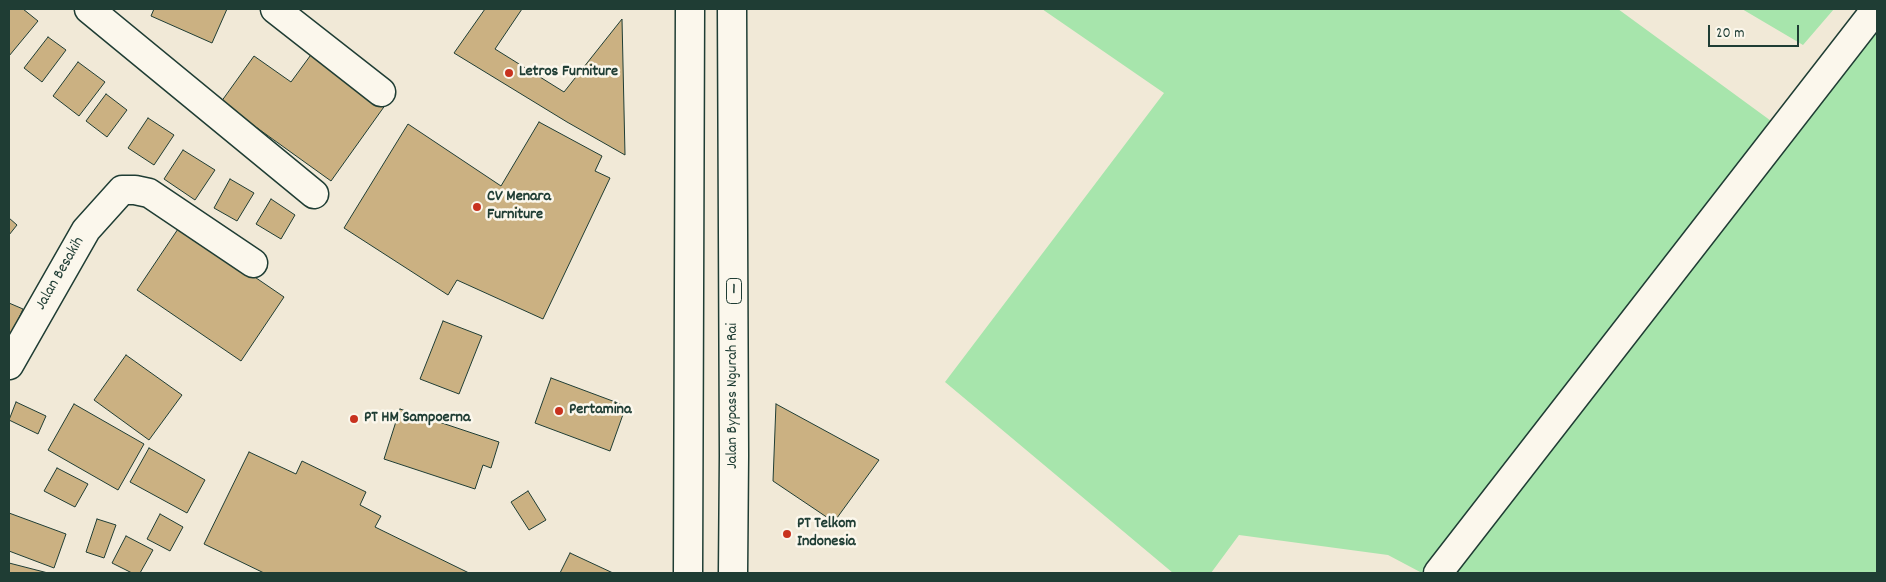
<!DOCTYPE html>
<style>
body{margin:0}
#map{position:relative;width:1886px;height:582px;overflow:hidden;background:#f1e9d7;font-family:Dekko,sans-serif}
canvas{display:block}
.frame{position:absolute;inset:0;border:10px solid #1f3d34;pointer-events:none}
.scale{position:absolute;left:1708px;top:25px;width:91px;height:22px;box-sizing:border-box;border:2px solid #1f3d34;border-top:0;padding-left:6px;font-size:15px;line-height:18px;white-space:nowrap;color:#1f3d34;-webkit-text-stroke:4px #fbf7ec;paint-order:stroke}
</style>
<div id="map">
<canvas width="1886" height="582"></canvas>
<div class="frame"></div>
<div class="scale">20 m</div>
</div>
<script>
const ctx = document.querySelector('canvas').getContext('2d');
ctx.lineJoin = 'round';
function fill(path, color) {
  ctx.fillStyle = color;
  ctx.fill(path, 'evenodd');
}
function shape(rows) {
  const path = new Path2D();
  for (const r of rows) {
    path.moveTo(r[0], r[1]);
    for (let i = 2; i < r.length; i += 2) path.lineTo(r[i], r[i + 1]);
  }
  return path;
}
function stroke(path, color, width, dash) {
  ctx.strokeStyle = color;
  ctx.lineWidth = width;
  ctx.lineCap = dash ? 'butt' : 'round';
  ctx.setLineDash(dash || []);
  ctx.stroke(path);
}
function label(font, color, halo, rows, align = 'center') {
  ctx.font = font + ' Dekko,sans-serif';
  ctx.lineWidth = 5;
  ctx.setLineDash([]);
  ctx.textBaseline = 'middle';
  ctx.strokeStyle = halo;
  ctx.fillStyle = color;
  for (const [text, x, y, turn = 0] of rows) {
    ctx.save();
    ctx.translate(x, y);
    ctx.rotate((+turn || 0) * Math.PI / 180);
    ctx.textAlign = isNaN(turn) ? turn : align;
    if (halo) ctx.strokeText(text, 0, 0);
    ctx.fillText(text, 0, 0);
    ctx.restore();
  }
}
fill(shape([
 [1042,9,1618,9,1793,137,1877,27,1877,573,1422,573,1388,555,1239,535,1211,573,1173,573,945,382,1164,93],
 [1742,9,1834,9,1803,45]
]), '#a7e5ac');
const building = shape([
 [10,9,23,9,38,21,9,56,9,10,10,9],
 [154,9,227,9,212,43,151,16,154,9],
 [485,9,522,9,495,49,564,92,622,19,625,155,567,122,454,53,485,9],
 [48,37,66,50,42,82,24,68,48,37],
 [313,52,386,104,331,181,221,102,254,56,291,82,313,52],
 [78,62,105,82,79,116,53,96,78,62],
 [106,94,127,110,107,137,86,121,106,94],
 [148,118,174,135,154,165,128,148,148,118],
 [539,122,602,156,595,171,610,178,543,319,457,280,448,295,344,228,408,124,501,186,539,122],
 [183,150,215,170,195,200,164,179,183,150],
 [230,179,254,193,237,221,214,208,230,179],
 [271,199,295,215,281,239,256,224,271,199],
 [9,218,17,225,9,235,9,218],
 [180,226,284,297,241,361,137,290,180,226],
 [9,303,23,309,9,340,9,303],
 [443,321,482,336,459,394,420,379,443,321],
 [126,355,182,395,149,440,94,400,126,355],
 [551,378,626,406,610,451,535,423,551,378],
 [16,402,46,416,38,434,9,420,16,402],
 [74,404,144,444,118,490,48,450,74,404],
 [776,404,879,460,834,522,773,481,776,404],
 [400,409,499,442,491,468,483,465,475,489,384,459,400,409],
 [149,448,205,480,187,513,130,482,149,448],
 [249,452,296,474,302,461,366,492,360,505,381,516,375,527,469,573,264,573,204,544,249,452],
 [57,468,88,484,75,507,44,491,57,468],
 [528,491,546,520,529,530,511,502,528,491],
 [9,513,66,534,54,568,9,551,9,513],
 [160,514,183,527,170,551,147,539,160,514],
 [97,519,116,525,104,558,86,552,97,519],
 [126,536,153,550,140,573,132,573,112,563,126,536],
 [570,553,613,573,560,573,570,553],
 [9,563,48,573,9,573,9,563]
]);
fill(building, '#cbb182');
stroke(building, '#1f3d34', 1);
const street = shape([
 [89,9,314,194],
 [275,9,381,92],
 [9,365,86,230,122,190,135,190,149,193,253,263],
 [1438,573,1876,9]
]);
const highway = shape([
 [732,9,734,456,733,573],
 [688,573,690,9]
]);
stroke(street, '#1f3d34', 31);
stroke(highway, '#1f3d34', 31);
stroke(street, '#fbf7ec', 28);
stroke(highway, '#fbf7ec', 28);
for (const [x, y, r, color] of [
 [509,73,5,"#c8321e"],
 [477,207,5,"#c8321e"],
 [559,411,5,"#c8321e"],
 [354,419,5,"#c8321e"],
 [787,534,5,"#c8321e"]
]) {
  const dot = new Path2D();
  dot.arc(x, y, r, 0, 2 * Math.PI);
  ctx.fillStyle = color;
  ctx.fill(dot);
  stroke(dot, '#fbf7ec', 2);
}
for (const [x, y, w] of [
 [734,291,15]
]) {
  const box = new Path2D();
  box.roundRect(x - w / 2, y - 12.5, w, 25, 4);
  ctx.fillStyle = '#fbf7ec';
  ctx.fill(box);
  stroke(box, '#1f3d34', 1);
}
label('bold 15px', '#1f3d34', null, [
 ["1",734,291]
]);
label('bold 16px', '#1f3d34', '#fbf7ec', [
 ["Letros Furniture",519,73],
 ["CV Menara",487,198],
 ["Furniture",487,216],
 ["Pertamina",569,411],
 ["PT HM Sampoerna",364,419],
 ["PT Telkom",797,525],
 ["Indonesia",797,543]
], 'left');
label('16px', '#1f3d34', '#fbf7ec', [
 ["Jalan Besakih",61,274,-60],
 ["Jalan Bypass Ngurah Rai",734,396,-90]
]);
</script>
